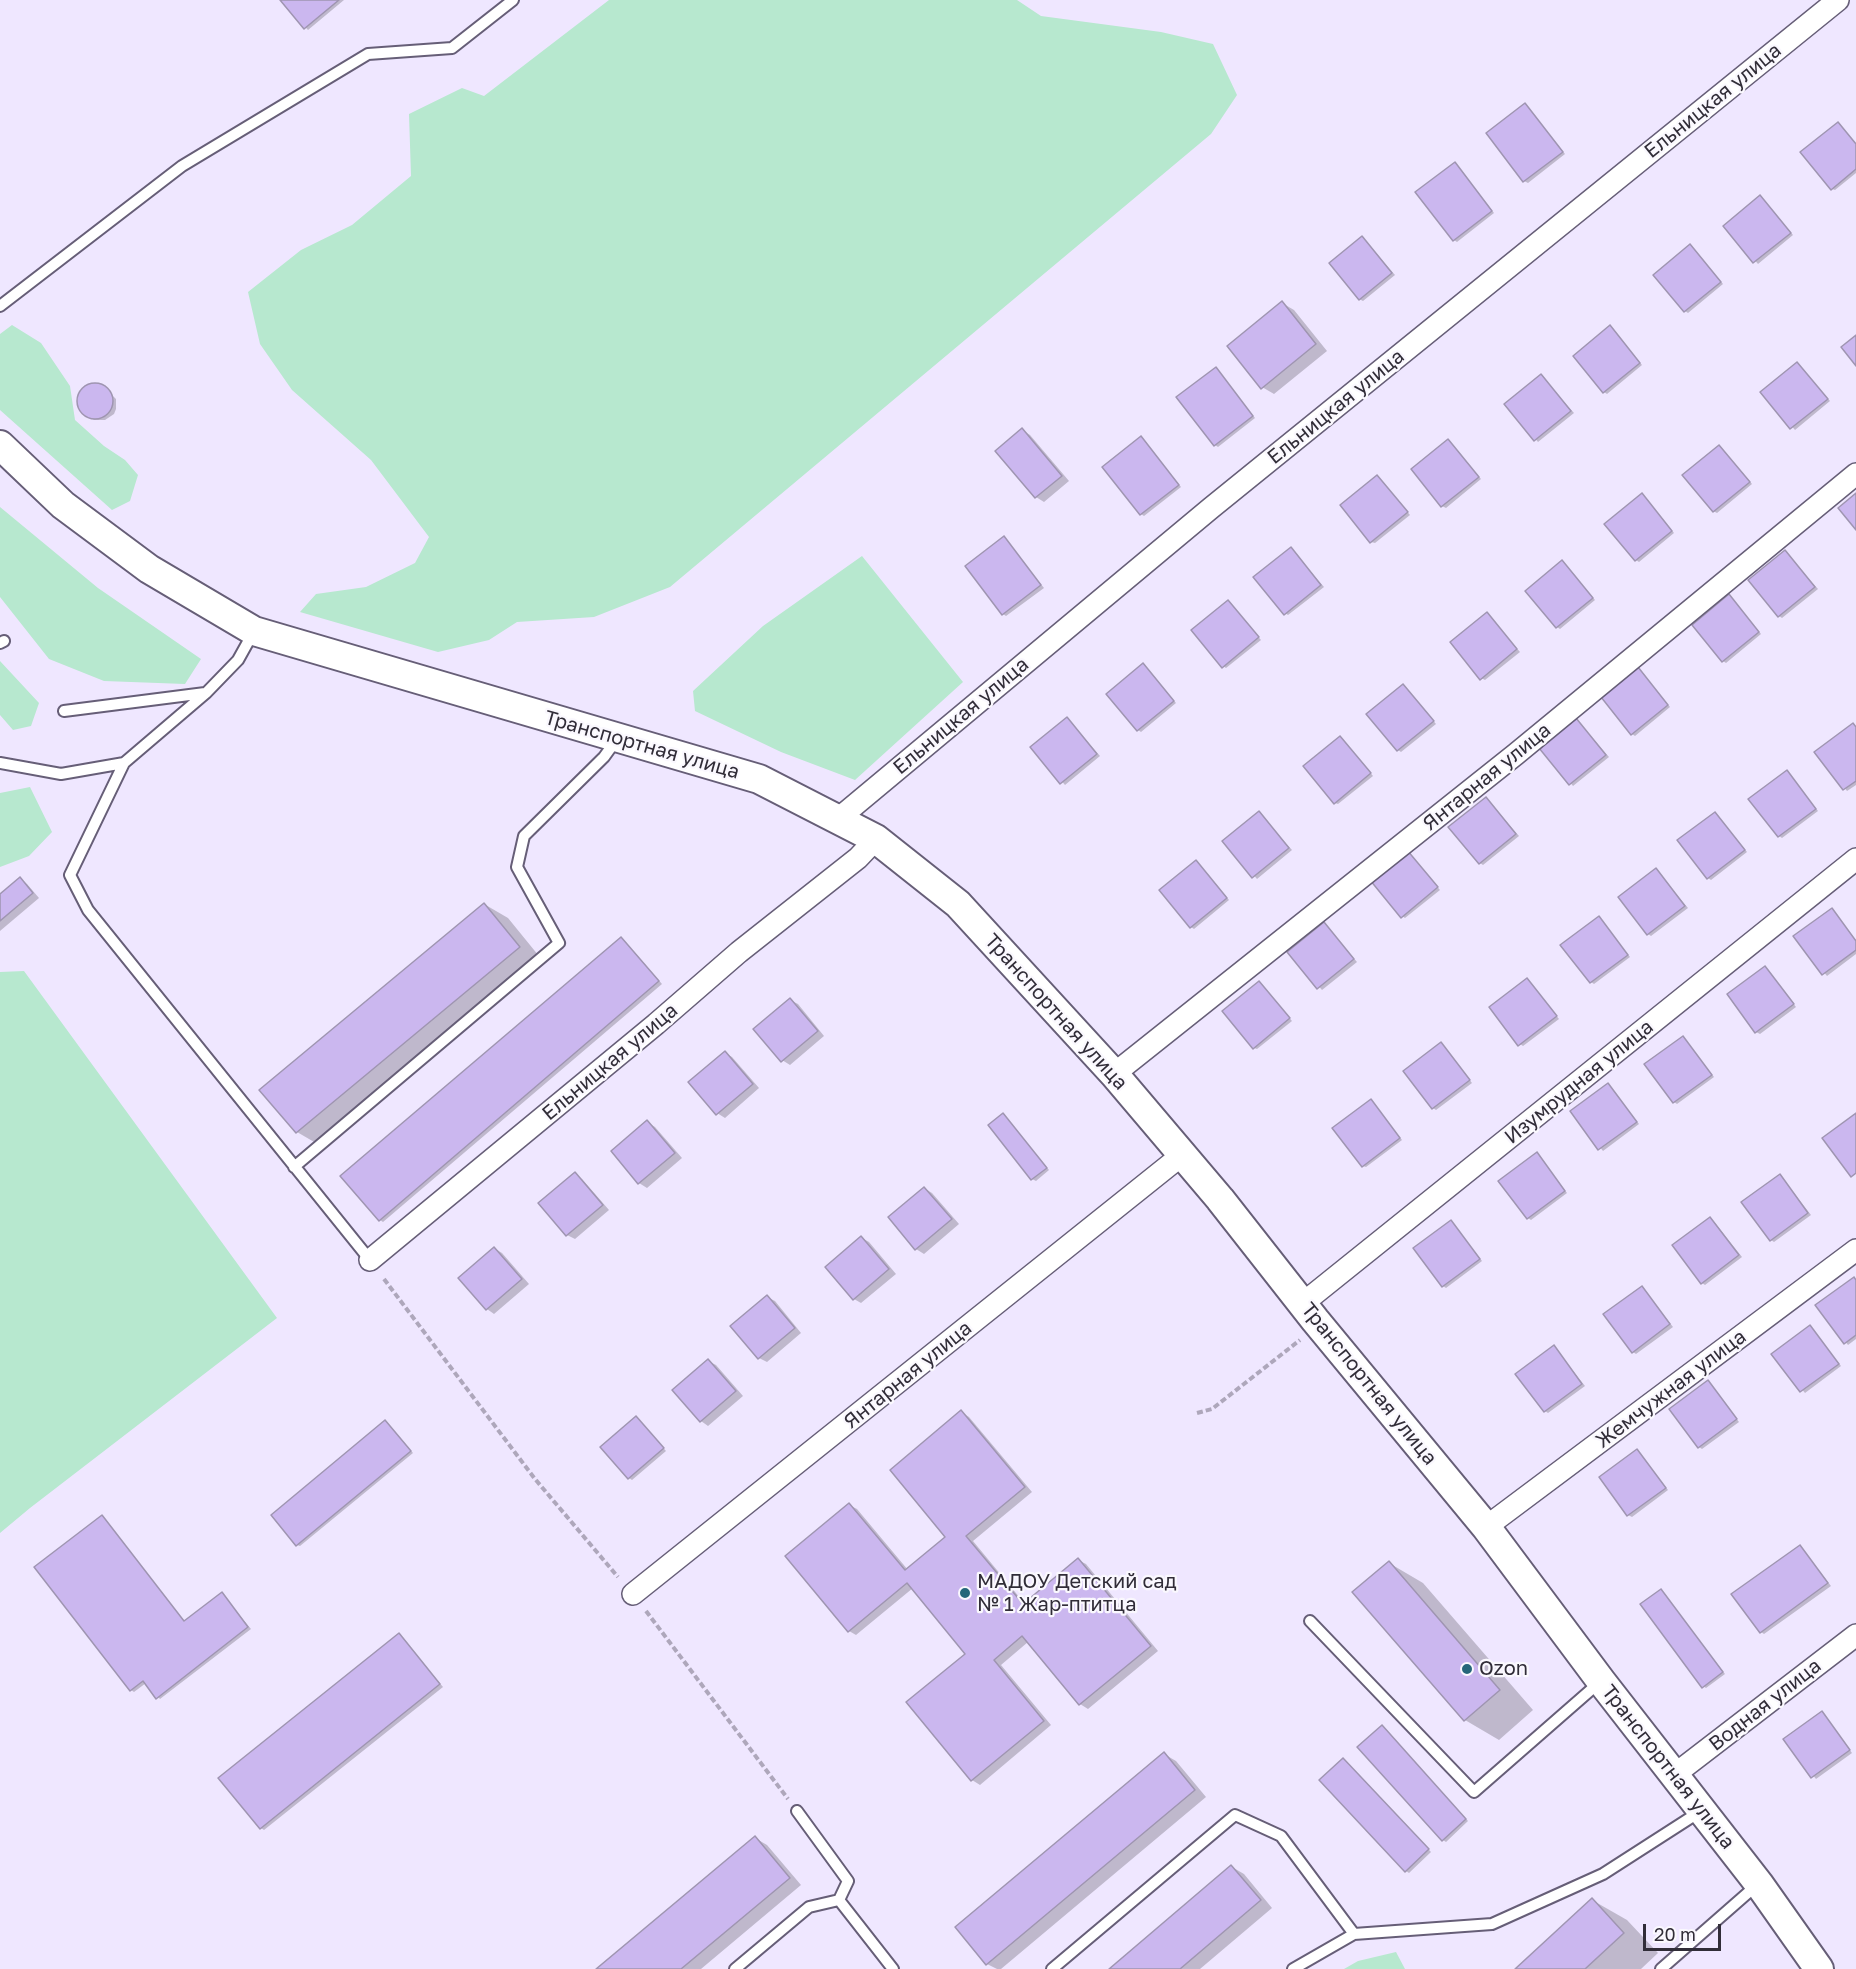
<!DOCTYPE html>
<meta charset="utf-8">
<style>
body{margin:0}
#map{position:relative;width:1856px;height:1969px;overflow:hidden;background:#efe7ff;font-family:"Golos Text",sans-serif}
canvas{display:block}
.scale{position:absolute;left:1643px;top:1924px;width:78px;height:27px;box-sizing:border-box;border:3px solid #312d38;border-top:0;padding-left:8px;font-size:18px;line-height:21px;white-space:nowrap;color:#312d38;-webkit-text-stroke:4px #faf8fe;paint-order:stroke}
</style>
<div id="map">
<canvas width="1856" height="1969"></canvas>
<div class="scale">20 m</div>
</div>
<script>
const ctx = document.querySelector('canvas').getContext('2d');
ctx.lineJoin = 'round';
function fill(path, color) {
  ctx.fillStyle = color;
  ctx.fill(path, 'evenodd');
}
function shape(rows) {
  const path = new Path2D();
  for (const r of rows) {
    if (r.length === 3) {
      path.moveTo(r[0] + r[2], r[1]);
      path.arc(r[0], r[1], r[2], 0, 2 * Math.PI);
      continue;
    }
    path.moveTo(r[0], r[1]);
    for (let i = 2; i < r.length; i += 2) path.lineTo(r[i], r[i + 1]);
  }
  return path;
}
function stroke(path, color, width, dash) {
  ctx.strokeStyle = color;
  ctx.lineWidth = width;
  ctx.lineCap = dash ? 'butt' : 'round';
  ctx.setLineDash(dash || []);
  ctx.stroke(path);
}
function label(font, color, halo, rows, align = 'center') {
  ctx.font = font + ' "Golos Text",sans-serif';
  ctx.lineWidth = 4.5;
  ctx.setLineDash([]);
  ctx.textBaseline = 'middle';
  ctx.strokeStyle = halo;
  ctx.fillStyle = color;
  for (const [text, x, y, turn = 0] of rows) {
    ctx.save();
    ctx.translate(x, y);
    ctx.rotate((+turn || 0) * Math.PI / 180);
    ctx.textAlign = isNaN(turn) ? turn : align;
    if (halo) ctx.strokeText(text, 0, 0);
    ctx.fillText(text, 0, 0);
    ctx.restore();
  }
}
fill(shape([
 [609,0,1017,0,1041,16,1161,32,1213,44,1237,95,1211,134,670,587,594,617,517,622,489,640,438,652,300,612,316,594,366,587,415,563,429,537,371,460,292,390,260,344,248,292,301,250,352,225,411,176,409,114,462,88,484,96],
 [12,325,41,343,70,386,75,420,104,446,125,460,138,475,130,501,112,510,0,410,0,334],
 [0,507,98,588,201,659,185,684,104,681,49,659,0,597],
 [862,556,963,682,855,780,781,752,695,711,693,691,763,626],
 [0,661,39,703,31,726,13,730,0,715],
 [30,787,52,832,29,856,0,867,0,793],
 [24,971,277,1318,30,1508,0,1533,0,972],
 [1396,1952,1405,1969,1344,1969,1358,1961]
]), '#b7e8cf');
fill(shape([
 [281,0,344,0,308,30],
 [1526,105,1565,154,1528,183,1524,181],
 [1838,124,1856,144,1856,173,1835,190,1832,189],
 [1458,166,1494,213,1457,242,1454,240],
 [1760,197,1793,235,1758,264,1725,226],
 [1363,238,1395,275,1363,301,1359,299],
 [1691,246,1723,284,1688,313,1685,311],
 [1282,303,1294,310,1327,351,1274,394,1262,387],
 [1610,327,1642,365,1607,394,1604,392],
 [1797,364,1830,401,1795,430,1762,392],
 [1216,369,1255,418,1218,447,1215,445],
 [1541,376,1574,413,1538,442,1506,404],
 [90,386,101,386,105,388,116,399,116,409,114,414,105,420,94,420,81,410,79,399,85,389],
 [1022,430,1030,435,1069,481,1044,502,1036,497],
 [1142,438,1181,487,1144,516,1141,514],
 [1448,441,1481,479,1446,508,1442,506],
 [1720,447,1752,484,1717,513,1713,511],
 [1377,477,1410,515,1375,543,1371,542],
 [1645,497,1674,533,1639,562,1636,560],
 [1004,538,1044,588,1006,616,1003,614],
 [1291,549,1324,587,1288,615,1285,613],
 [1785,552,1818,589,1782,618,1779,616],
 [1562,562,1595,600,1560,629,1557,627],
 [1732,598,1761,634,1726,663,1723,661],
 [1228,602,1261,640,1226,668,1223,666],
 [1487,614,1520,652,1485,680,1481,678],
 [1143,665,1176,703,1141,732,1138,730],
 [1641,671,1670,707,1635,736,1632,734],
 [1404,686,1436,724,1401,752,1398,750],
 [1067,718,1100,756,1065,785,1032,747],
 [1576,719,1609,757,1573,786,1541,748],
 [1853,725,1856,727,1856,785,1847,791,1817,752],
 [1341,738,1373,776,1338,804,1335,803],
 [1787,772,1818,811,1782,838,1779,836],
 [1486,798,1519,836,1483,865,1480,863],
 [1259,813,1292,850,1257,879,1224,841],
 [1715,813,1747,852,1711,880,1708,878],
 [1407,852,1440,890,1405,918,1402,916],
 [1197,862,1229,900,1194,929,1191,927],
 [1656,870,1688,908,1651,936,1648,934],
 [20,879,27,884,39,898,0,931,0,896],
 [484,904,508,918,543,961,321,1146,297,1132],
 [1832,910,1856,940,1856,954,1827,976,1795,937],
 [1599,918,1630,957,1594,984,1591,982],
 [1324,924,1357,962,1322,990,1289,952],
 [622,938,662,984,383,1222,380,1220],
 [1765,968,1796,1007,1760,1034,1756,1032],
 [1527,980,1559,1019,1523,1046,1520,1044],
 [1259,983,1292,1021,1257,1049,1254,1048],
 [790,1000,798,1004,824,1036,790,1065,782,1060],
 [1683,1038,1714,1077,1677,1104,1674,1102],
 [1441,1043,1472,1083,1436,1110,1433,1108],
 [725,1053,732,1057,759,1088,725,1118,717,1113],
 [1608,1085,1639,1124,1603,1151,1572,1112],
 [1371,1101,1402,1140,1366,1167,1363,1166],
 [1003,1115,1049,1170,1036,1181,1032,1179],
 [647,1122,655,1127,682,1158,647,1188,639,1183,613,1152],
 [1537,1154,1567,1193,1531,1220,1528,1218],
 [575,1174,582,1179,609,1210,575,1239,567,1235],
 [1780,1175,1811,1215,1774,1242,1771,1240],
 [924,1188,932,1193,959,1224,924,1254,916,1249,890,1218],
 [1711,1218,1742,1257,1705,1285,1702,1283],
 [1452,1222,1482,1261,1446,1288,1443,1286],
 [862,1238,869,1242,896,1274,861,1303,854,1299],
 [494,1248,502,1253,529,1284,494,1314,487,1309],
 [1856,1280,1856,1339,1848,1345,1817,1306],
 [1642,1287,1673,1327,1636,1354,1633,1352],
 [767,1297,775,1301,801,1333,767,1362,759,1358],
 [1810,1327,1841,1366,1805,1393,1773,1354],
 [1554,1347,1585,1386,1548,1413,1545,1411],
 [708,1361,716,1365,743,1396,708,1426,701,1421],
 [1708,1382,1739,1422,1702,1449,1699,1447],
 [961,1412,969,1417,1032,1492,973,1541,1025,1604,1078,1560,1086,1564,1158,1651,1088,1709,1080,1704,1028,1642,1001,1665,1051,1725,980,1785,972,1780,908,1702,967,1654,913,1588,856,1635,849,1631,849,1505,857,1509,908,1570,947,1537],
 [636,1417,666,1451,632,1480,629,1478],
 [386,1422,413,1453,300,1546,297,1545],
 [1637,1451,1668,1490,1632,1517,1628,1515],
 [102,1516,185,1622,222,1594,251,1629,160,1699,146,1683,134,1692,131,1690],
 [1800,1546,1831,1586,1764,1634,1761,1632],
 [1389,1563,1423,1583,1533,1710,1499,1740,1465,1720],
 [1661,1591,1725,1674,1706,1688,1703,1686],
 [399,1635,443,1687,264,1830,261,1828],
 [1822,1713,1852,1753,1816,1779,1785,1740],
 [1382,1727,1468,1821,1446,1842,1443,1840],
 [1164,1754,1176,1761,1206,1797,1001,1969,997,1969,987,1964],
 [1346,1762,1431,1852,1409,1873,1406,1871],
 [755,1838,767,1845,801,1885,701,1969,598,1969],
 [1232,1867,1244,1874,1272,1908,1200,1969,1111,1969],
 [1592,1900,1627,1920,1658,1953,1641,1969,1517,1969]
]), '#0003');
const building = shape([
 [280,0,339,0,304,29,280,0],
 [1525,103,1563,152,1523,182,1486,133,1525,103],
 [1838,122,1856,144,1856,169,1831,190,1800,152,1838,122],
 [1455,162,1492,211,1453,241,1415,192,1455,162],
 [1760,195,1791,233,1753,263,1723,226,1760,195],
 [1362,236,1392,273,1359,300,1329,263,1362,236],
 [1690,244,1721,282,1684,312,1653,275,1690,244],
 [1282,301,1316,344,1261,389,1227,346,1282,301],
 [1610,325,1640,363,1603,393,1573,356,1610,325],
 [1856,335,1856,366,1841,347,1856,335],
 [1797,362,1828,399,1790,429,1760,392,1797,362],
 [1216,367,1253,416,1214,446,1176,397,1216,367],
 [1541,374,1571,411,1534,441,1504,404,1541,374],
 [95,401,18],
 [1022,428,1062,476,1035,498,995,451,1022,428],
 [1141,436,1179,485,1140,515,1102,467,1141,436],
 [1448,439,1479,477,1441,507,1411,469,1448,439],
 [1719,445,1750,482,1713,512,1682,475,1719,445],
 [1377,475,1408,512,1370,543,1340,505,1377,475],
 [1642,493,1672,531,1635,561,1604,524,1642,493],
 [1856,493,1856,530,1838,508,1856,493],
 [1004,536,1041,585,1002,615,965,566,1004,536],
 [1291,547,1321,585,1284,615,1253,577,1291,547],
 [1785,550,1815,587,1778,617,1748,580,1785,550],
 [1562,560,1593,598,1556,628,1525,591,1562,560],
 [1729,594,1759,632,1722,662,1692,625,1729,594],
 [1228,600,1259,637,1222,668,1191,630,1228,600],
 [1487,612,1517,649,1480,680,1450,642,1487,612],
 [1143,663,1174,701,1137,731,1106,694,1143,663],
 [1638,667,1668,705,1631,735,1601,697,1638,667],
 [1403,684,1434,721,1397,751,1366,714,1403,684],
 [1067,717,1097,754,1060,784,1030,747,1067,717],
 [1576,718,1606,755,1569,785,1539,748,1576,718],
 [1853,723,1856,727,1856,781,1843,790,1814,752,1853,723],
 [1340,736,1371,773,1334,804,1303,766,1340,736],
 [1787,770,1816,809,1778,837,1748,799,1787,770],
 [1486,797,1516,834,1479,864,1448,827,1486,797],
 [1259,811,1289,848,1252,878,1222,841,1259,811],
 [1715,812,1745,850,1707,879,1677,840,1715,812],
 [1407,850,1438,887,1401,918,1370,880,1407,850],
 [1196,860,1227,898,1190,928,1159,890,1196,860],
 [1656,868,1685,906,1647,935,1618,897,1656,868],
 [20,877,33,893,0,921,0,894,20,877],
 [484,903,520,947,296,1133,259,1090,484,903],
 [1832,908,1856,941,1856,950,1822,975,1793,936,1832,908],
 [1599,916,1628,955,1590,983,1560,945,1599,916],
 [1324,922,1354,959,1317,989,1287,952,1324,922],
 [621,937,659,981,379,1221,340,1176,621,937],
 [1765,966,1794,1004,1755,1033,1727,994,1765,966],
 [1527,978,1557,1016,1518,1046,1489,1007,1527,978],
 [1259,981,1290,1018,1253,1049,1222,1011,1259,981],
 [790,998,818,1031,781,1062,753,1029,790,998],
 [1683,1036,1712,1075,1673,1103,1644,1064,1683,1036],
 [1441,1042,1470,1080,1432,1109,1403,1071,1441,1042],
 [725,1051,753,1084,716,1115,688,1082,725,1051],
 [1608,1083,1637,1122,1598,1150,1570,1111,1608,1083],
 [1371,1099,1400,1138,1362,1167,1332,1128,1371,1099],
 [1003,1113,1047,1168,1031,1180,988,1125,1003,1113],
 [1856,1113,1856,1173,1851,1177,1822,1138,1856,1113],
 [647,1120,675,1153,638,1184,611,1151,647,1120],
 [1537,1152,1565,1191,1527,1219,1498,1181,1537,1152],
 [575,1172,603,1205,566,1236,538,1203,575,1172],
 [1780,1174,1808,1213,1770,1241,1741,1202,1780,1174],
 [924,1187,952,1219,915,1250,888,1217,924,1187],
 [1710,1217,1739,1255,1701,1284,1672,1245,1710,1217],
 [1451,1220,1480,1259,1442,1287,1413,1248,1451,1220],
 [861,1236,889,1269,853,1300,825,1267,861,1236],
 [494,1247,522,1279,486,1310,458,1278,494,1247],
 [1854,1277,1856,1280,1856,1335,1844,1344,1815,1305,1854,1277],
 [1642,1286,1670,1324,1632,1353,1603,1314,1642,1286],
 [767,1295,795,1328,758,1359,730,1326,767,1295],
 [1810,1325,1839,1364,1800,1392,1771,1354,1810,1325],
 [1554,1345,1582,1384,1544,1412,1515,1374,1554,1345],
 [708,1359,736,1391,700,1422,672,1390,708,1359],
 [1708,1380,1737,1419,1698,1448,1669,1409,1708,1380],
 [961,1410,1025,1487,966,1536,1023,1604,1078,1558,1151,1646,1079,1705,1022,1636,994,1660,1044,1721,971,1781,906,1702,965,1654,907,1583,848,1632,785,1556,849,1503,905,1570,945,1537,890,1470,961,1410],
 [636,1416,664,1448,628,1479,600,1447,636,1416],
 [385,1420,411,1451,296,1546,271,1515,385,1420],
 [1637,1449,1666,1488,1627,1516,1599,1477,1637,1449],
 [102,1515,184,1621,222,1592,248,1627,156,1699,143,1681,130,1691,34,1567,102,1515],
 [1800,1545,1828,1583,1760,1633,1731,1594,1800,1545],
 [1389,1561,1500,1690,1464,1721,1352,1592,1389,1561],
 [1661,1589,1723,1672,1702,1688,1640,1604,1661,1589],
 [399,1633,440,1684,260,1829,218,1778,399,1633],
 [1822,1711,1850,1750,1811,1778,1783,1739,1822,1711],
 [1382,1725,1466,1819,1442,1841,1357,1747,1382,1725],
 [1164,1752,1195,1790,986,1965,955,1927,1164,1752],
 [1343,1758,1429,1849,1405,1872,1319,1780,1343,1758],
 [755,1836,790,1878,681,1969,596,1969,755,1836],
 [1231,1865,1261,1900,1180,1969,1109,1969,1231,1865],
 [1592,1898,1624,1933,1585,1969,1515,1969,1592,1898]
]);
fill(building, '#cbb7ef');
stroke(building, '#9f95b1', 1.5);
const lane = shape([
 [0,306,182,166,368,54,452,48,513,0],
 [253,633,238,660,206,693,124,763,70,875,88,910,370,1260],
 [0,643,4,641],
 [64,711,205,693],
 [0,763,61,774,124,763],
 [294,1167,559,943,517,867,524,836,604,757,617,739],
 [1310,1621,1474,1792,1601,1681],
 [797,1811,848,1881,839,1900,893,1969],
 [735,1969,809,1907,839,1900],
 [1052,1969,1235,1815,1281,1836,1354,1934],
 [1293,1969,1354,1934,1492,1924,1603,1874,1701,1811],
 [1661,1969,1758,1884]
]);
const street = shape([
 [838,819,1211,508,1838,0],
 [1114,1074,1516,754,1856,474],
 [370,1260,656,1024,739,952,858,858,876,839],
 [1302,1304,1856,859],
 [1486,1527,1856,1250],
 [633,1594,1182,1155],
 [1674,1775,1856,1635]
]);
const secondary = shape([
 [0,445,63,505,149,569,254,631,759,779,876,839,958,904,1114,1074,1220,1199,1315,1320,1486,1527,1601,1681,1759,1884,1819,1969]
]);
stroke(lane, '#665e77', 14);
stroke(street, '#665e77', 24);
stroke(secondary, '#665e77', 32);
stroke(shape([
 [384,1279,535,1479,618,1577],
 [1197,1413,1212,1409,1300,1340],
 [646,1611,788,1799]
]), '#aea7bb', 4, [6, 3]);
stroke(lane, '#fff', 10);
stroke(street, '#fff', 21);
stroke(secondary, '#fff', 28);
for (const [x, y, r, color] of [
 [965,1593,6,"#25667a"],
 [1467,1669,6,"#25667a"]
]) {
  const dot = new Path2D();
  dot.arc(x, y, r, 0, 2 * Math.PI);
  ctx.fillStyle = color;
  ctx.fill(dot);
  stroke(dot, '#faf8fe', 2);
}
label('20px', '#312d38', '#faf8fe', [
 ["Ельницкая улица",1713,101,-39],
 ["Ельницкая улица",1336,407,-39],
 ["Ельницкая улица",961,716,-40],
 ["Транспортная улица",642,745,16],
 ["Янтарная улица",1487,777,-39],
 ["Транспортная улица",1056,1012,48],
 ["Ельницкая улица",610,1062,-40],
 ["Изумрудная улица",1579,1082,-39],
 ["Янтарная улица",908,1375,-39],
 ["Транспортная улица",1369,1384,51],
 ["Жемчужная улица",1671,1389,-37],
 ["Водная улица",1765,1705,-38],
 ["Транспортная улица",1668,1767,52]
]);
label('20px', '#312d38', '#faf8fe', [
 ["МАДОУ Детский сад",977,1582],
 ["№ 1 Жар-птитца",977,1605],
 ["Ozon",1479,1669]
], 'left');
</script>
